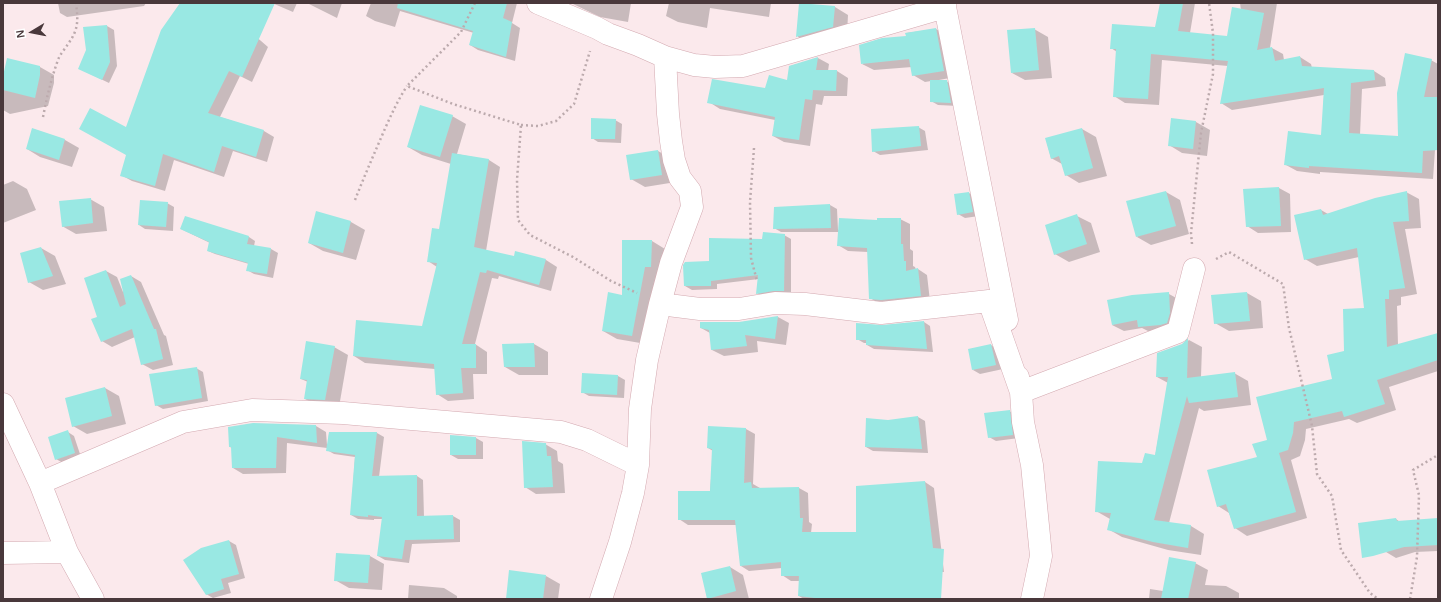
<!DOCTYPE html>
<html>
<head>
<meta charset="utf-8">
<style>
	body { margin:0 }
	#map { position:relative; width:1441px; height:602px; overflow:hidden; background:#fbe9ec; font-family:Arial,sans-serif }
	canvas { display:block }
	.frame { position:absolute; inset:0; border:4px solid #49383b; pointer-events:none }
	.north { position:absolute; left:12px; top:12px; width:40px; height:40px; -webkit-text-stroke:3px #fff; paint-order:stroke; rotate:260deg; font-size:11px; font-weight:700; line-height:16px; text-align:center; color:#49383b }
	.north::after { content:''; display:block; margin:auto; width:14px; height:18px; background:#49383b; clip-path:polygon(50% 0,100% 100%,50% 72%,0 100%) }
</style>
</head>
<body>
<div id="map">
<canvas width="1441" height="602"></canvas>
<div class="frame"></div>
<div class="north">N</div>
</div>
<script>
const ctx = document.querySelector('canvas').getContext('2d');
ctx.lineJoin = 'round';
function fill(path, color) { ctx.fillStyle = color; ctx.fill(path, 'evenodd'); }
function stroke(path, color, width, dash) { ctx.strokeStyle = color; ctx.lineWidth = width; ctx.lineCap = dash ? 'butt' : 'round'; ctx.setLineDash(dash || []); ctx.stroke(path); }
fill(new Path2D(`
	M58,3H146L144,6L67,17L60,13Z
	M181,3H217L268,47L252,82L240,76L220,117L264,131L274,137L267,162L233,151L224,177L174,160L165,191L132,181L121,175L127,155V128Z
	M272,3H297L293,12Z
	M307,3H342L337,18Z
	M371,3H517L512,23L520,28L515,61L478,50L470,45L474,33L400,11L395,27L375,21L366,16Z
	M571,3H631L628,22L600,17Z
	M669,3H771L769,17L710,8L707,28L678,22L666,16Z
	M1161,3H1195L1190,33L1228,37L1241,10L1240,3H1277L1270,48H1272L1283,54L1284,60L1300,57L1311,64L1312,68L1374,71L1385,78L1386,86L1362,89L1360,135L1399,137L1429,59L1438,64V106L1433,179L1320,172V174L1297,171L1286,165L1322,136L1324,95L1232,110L1221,103L1228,66L1162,60L1159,105L1125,103L1114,96L1117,52L1111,48L1156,28Z
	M800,4L835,7L848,15L847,34L811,45L798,37Z
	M107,26L114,30L117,66L109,83L86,72Z
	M936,29L948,36L955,77L939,80V81H946L953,85L958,106L938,105L931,101V81L925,82L913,75L912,67L874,70L862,64L907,37L906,33Z
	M1034,29L1048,37L1052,78L1025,80L1012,73Z
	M818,58L829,64L828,71H837L848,78L847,96H824L822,105L816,104L810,146L784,142L773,136L775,120L720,109L709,102L766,90L788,82L790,66Z
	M16,61L40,67L54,75V83L48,106L10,114L3,110V80Z
	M452,116L466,124L457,154L489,160L500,167L486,251L515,257L516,252L546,260L557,267L551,291L499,276L498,279L492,278L475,344L487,352V374H473L474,399L448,401L437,394L435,369L365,363L354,356L423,327L437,267L428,261L440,230L451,164L422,155L408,147Z
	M615,120L622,124L621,143L598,142L592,138Z
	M1172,120L1196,122L1210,130L1207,156L1182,153L1169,145Z
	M918,127L925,131L928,150L880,155L873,151Z
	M33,129L65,140L79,148L72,167L40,157L27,149Z
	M1082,129L1096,137L1107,176L1079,183L1066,175L1062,164L1051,158L1046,139Z
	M658,151L672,159L676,182L645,187L631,179Z
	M13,181L27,189L36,210L3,223V185Z
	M1279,188L1290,194L1291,232L1258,233L1247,226Z
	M1166,192L1180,200L1189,234L1151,245L1137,237Z
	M1406,192L1419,199L1421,228L1405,229L1417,294L1401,297V305L1397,306L1398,345L1438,334V371L1389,387L1396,410L1357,423L1349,419L1306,429L1305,440L1300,456L1291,460L1307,518L1247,536L1235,528L1229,513L1218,506L1258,457L1268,441L1333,380L1366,309L1359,257L1317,266L1305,259L1321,210L1328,214Z
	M969,193L975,197L979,216L965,218L958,214Z
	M90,199L104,207L107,231L76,234L62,226Z
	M167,203L174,207L173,231L145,229L139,225Z
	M830,205L837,209L838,230L878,221L900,219L910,224V249L913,251V266L915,267L916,270L918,269L927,275L930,301L880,304L870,298L868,252L848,251L838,245L839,232H781L774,228L775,208Z
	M317,212L351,222L365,230L356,260L323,251L309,243Z
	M1077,216L1091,223L1100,252L1069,262L1055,254Z
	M181,229L249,237L255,241L254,246L271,249L278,253L273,278L254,274L247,270L249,264L215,254L208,251L210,243Z
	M784,235L791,239V294L763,297L757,293L759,279L717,284V289L692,290L685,286L763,240Z
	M652,241L665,249L646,344L617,339L603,331Z
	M41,248L55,256L66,284L43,290L29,282Z
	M106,271L117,277L123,292L131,276L141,282L164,335L166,336L173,365L153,370L142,364L135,337L112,347L102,341L99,317Z
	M1247,293L1261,301L1263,328L1229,331L1215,323Z
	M1169,294L1180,300L1172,331L1150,332L1142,328L1124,331L1112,325Z
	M778,317L789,323L786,345L757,341L758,352L724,356L712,350L710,333L701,328Z
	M924,322L930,326L933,352L874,349L867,345V343H864L857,339L882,326Z
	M1189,340L1202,347L1201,377L1234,373L1248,381L1251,405L1204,411L1199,408L1169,523L1191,526L1204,534L1201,555L1168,550L1122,537L1108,529L1110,519L1096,511L1143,464L1155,457L1168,383L1157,377L1183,345Z
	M534,344L548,352V375H519L505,367Z
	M991,345L997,349L1003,369L980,374L973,370Z
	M334,347L348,355L339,407H319L305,399L308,382L301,379Z
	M196,368L203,372L208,401L163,409L156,405Z
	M618,376L625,380L624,398L589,396L582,392Z
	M105,388L119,396L126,424L87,434L73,426Z
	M1009,411L1016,415L1019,438L996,441L989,437Z
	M918,417L925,421L928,453L873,451L866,447L888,421Z
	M316,426L326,432L327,445H328L329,433H377L384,437L379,477L417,476L423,480L424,517L453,516L460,520V542L412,544L409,563L385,560L378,556L383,519H374V520L358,519L351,515L355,457L334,454L327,450V448L287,443L286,473L243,474L233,468L232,448L230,447Z
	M709,427L746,429L755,434L753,484L760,488H799L808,493L809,522L812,524L811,533H857L925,482L934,488L944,572L929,571L926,599H804L799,596L800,581H791L782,575V568L749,571L741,566L736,525H688L679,519L710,492L713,451L708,448Z
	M68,432L74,436L81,457L63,463L56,459Z
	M476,438L483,442V459H458L451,455Z
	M545,444L557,451L558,461L563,464L565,493L536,494L525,487Z
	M1396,519L1400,522L1438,519V551L1415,552L1396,558L1386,552Z
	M229,541L236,545L245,578L228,583L231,593L213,598L206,594Z
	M337,554L370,556L384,564L382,590L349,588L335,580Z
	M1195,563L1208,570L1205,585L1226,586L1239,593V599H1149L1150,589L1163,591Z
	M730,567L743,575L749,599L708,598Z
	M546,576L560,584L558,599H507Z
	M409,585L444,588L457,596V599H408Z`), '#0003');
fill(new Path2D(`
	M180,3H275L242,77L229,71L208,113L264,130L256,157L222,146L214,172L163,154L155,186L120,176L126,155L79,129L90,108L126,127L161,30Z
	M398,3H507L503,18L512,22L506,57L469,45L473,31L397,8Z
	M799,3L835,6L833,27L796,37Z
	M1160,3H1183L1178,31L1227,36L1232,7L1264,13L1257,50L1272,47L1275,61L1300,56L1302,66L1374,70L1375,80L1351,83L1349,133L1398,136L1397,93L1405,53L1432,59L1424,97H1438V150L1423,151L1422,173L1309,166V168L1284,165L1288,131L1321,135L1324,88L1220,104L1228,61L1151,54L1148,99L1113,97L1116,49H1110L1112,24L1155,27Z
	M107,25L110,62L102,80L78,69L86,50L83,27Z
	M936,28L944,71L912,76L909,59L861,64L859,45L882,38L906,36L905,33Z
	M1035,28L1039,70L1011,73L1007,30Z
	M818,57L816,70H837L836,91L813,90L812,100L805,99L799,140L772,136L775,117L707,103L712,79L765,88L769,75L787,80L789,66Z
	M7,58L40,66V75L35,98L3,90V76Z
	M930,80H947L951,103L930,102Z
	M420,105L453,115L440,157L407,147Z
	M591,118L616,119L615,139H591Z
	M1171,118L1196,121L1193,149L1168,146Z
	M919,126L921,146L872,152L871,129Z
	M32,128L65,139L59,160L26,149Z
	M1082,128L1093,168L1065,176L1059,156L1051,159L1045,138Z
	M658,150L662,175L630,180L626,155Z
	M452,153L489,159L474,247L514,256L515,251L546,259L539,285L487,270L486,273L480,272L462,344H476V368H461L463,393L436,395L434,364L353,356L356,320L422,326L437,263L427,262L432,228L439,229Z
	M1279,187L1281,226L1246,227L1243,189Z
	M1166,191L1176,226L1136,237L1126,201Z
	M1407,191L1409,221L1393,222L1405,288L1389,290V299H1385L1387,347L1438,333V360L1377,380L1385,404L1344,417L1342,411L1294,422L1293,433L1288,450L1279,453L1296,512L1234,529L1226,504L1217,507L1207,470L1257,457L1252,444L1267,440L1256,397L1332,379L1327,355L1344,351L1343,309L1364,308L1357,248L1304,260L1294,215L1321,209L1323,215L1375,198Z
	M969,192L973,212L957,215L954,194Z
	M91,198L93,223L62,227L59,201Z
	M140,200L168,202L166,227L138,225Z
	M830,204L831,228L773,229L774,207Z
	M316,211L351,221L343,253L308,243Z
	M1077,214L1087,244L1054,255L1045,225Z
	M185,216L249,236L247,244L271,248L267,274L246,271L248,263L207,251L209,242L180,229Z
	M839,218L877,220V218H901V244H903L904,261H906V271L918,268L921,296L881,300L869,299L867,248L837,246Z
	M763,232L785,234L784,291H773L756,294L758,275L711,281V286H684L683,265L685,262L709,261V238L762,239Z
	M622,240H652L651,267H645L632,336L602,331L608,292L622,295Z
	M41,247L53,276L28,283L20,253Z
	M106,270L120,307L126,304L120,279L131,275L154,329H156L163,359L141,365L132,329L101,342L91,319L97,317L84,278Z
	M1169,292L1170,313L1167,323L1160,325L1138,327L1137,320L1112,325L1107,300L1132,295Z
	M1247,292L1250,321L1214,324L1211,295Z
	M778,316L775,339L745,335L747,346L711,350L709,330L700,328V322H739Z
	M924,321L927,349L866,345V340H856V323L882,325Z
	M1188,338L1187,378L1235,372L1238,397L1189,403L1187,396L1154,520L1191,525L1188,548L1153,542L1107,530L1111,513L1095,512L1098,461L1142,463L1145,453L1155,455L1168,377H1156L1157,353L1182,344Z
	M306,341L335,346L325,400L304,399L307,380L300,379Z
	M534,343L535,367H504L502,344Z
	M991,344L996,365L972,370L968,349Z
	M197,367L202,398L155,406L149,374Z
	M582,373L618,375L617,395L581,393Z
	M105,387L112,416L72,427L65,398Z
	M1010,410L1013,435L988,438L984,413Z
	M918,416L922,449L865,447L866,418L888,420Z
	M253,423L316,425L317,443L277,437L276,468H232L231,447H229L228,427Z
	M708,426L746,428L744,483L751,482L752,488L799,487L800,518H803L802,532H856V486L925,481L933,548L944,549L941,599H815V598L798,596L799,576H781V562L740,566L735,520H678V491H710L712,449L707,448Z
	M68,430L75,453L55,460L48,437Z
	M329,432H377L372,476L417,475V516L453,515L454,539L405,540L402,559L377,556L382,517L368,515V517L350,515L355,455L326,451Z
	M450,435L476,437V455H450Z
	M522,441L546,443L547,456H551L553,487L524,488Z
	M1396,518L1397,521L1438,518V545L1404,547L1373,556L1362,558L1358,523Z
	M229,540L239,574L221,579L224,589L206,595L183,560L201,548Z
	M336,553L370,555L368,583L334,581Z
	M1169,557L1196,562L1188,599H1161Z
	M730,566L736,591L707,599L701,573Z
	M509,570L546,575L543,599H506Z`), '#99e8e3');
const minor = new Path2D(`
	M538,3L597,28L608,34L638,45L665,57L694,65L715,67L743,66L945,7V3
	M945,7L1007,320
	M660,304L700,309H739L775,303L805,304L881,313L989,301L1021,392L1178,332L1194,269
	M1018,377L1021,392L1023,422L1032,465L1041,556L1032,599
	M3,404L40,483L67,552L93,599
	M40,483L183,422L252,410L343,413L561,432L587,440L638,465
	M3,553L67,552
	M601,599L620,542L633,493L638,465L640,409L647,360L660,304L671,263L692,207L690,191L680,178L674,160L671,141L668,114L665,57`);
stroke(minor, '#d3a9b0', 23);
stroke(new Path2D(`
	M475,3L461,32L407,86L453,104L521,125L517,180L518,220L530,235L573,257L611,281L637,293
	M43,117C47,97 51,79 58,60C60,54 65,49 68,44C79,29 78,20 76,3
	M521,125L538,126L556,121L574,104L590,51
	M754,148L750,202L751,258L757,281
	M355,200C364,177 374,154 384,131C391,115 398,100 407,86
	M1192,244L1191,233L1201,133L1213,74V33L1209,3
	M1216,259L1229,252L1283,284L1289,328L1312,426L1317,474L1332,496L1341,550L1370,593L1378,599
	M1410,599L1417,557L1419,495L1413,470L1438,455`), '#bcaaad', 2.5, [2, 3]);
stroke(minor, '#fff', 22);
</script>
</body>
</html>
